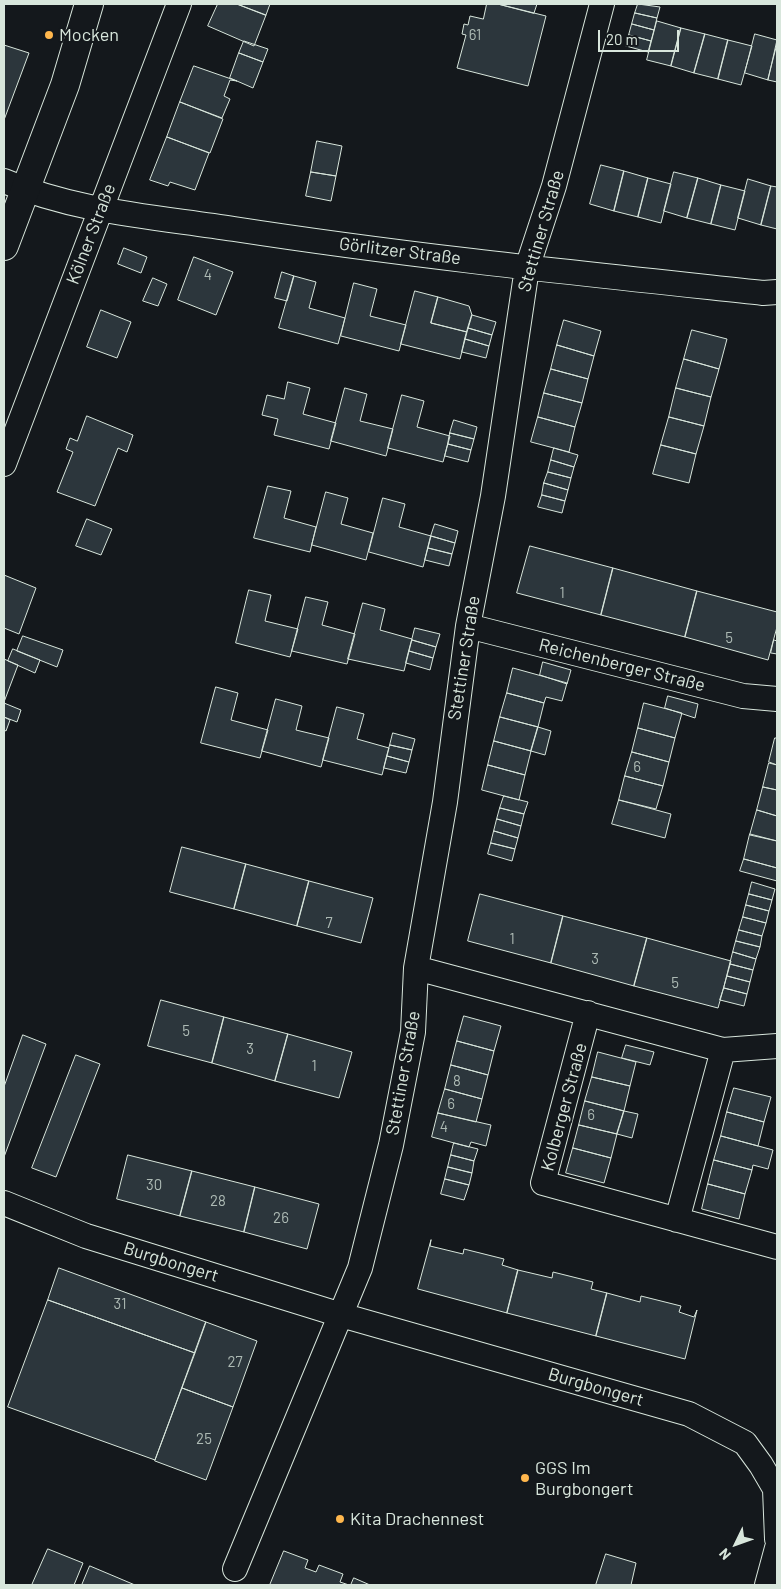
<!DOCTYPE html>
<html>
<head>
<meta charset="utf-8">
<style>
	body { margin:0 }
	#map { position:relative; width:781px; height:1589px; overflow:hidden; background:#14181c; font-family:Barlow,sans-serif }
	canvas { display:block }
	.frame { position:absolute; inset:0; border:5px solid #d8e6dc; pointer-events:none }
	.north { position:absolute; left:711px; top:1519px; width:50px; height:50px; -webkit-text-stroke:4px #14181c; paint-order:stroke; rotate:228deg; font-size:14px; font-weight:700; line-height:20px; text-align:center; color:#d8e6dc }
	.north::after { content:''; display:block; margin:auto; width:18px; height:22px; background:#d8e6dc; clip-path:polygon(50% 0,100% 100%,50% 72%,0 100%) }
	.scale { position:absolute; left:598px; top:30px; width:81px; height:22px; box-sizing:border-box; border:2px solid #d8e6dc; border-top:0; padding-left:6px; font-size:15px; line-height:18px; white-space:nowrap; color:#d8e6dc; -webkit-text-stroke:4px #14181c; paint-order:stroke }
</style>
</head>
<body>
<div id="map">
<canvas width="781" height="1589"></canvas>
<div class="frame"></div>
<div class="north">N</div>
<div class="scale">20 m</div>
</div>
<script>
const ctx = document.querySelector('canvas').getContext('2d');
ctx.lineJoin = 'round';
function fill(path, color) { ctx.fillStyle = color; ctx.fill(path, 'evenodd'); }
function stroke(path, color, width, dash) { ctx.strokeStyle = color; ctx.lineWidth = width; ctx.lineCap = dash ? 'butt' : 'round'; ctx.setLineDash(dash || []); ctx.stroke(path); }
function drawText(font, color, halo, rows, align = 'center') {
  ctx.font = font + ' Barlow,sans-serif'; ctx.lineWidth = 4; ctx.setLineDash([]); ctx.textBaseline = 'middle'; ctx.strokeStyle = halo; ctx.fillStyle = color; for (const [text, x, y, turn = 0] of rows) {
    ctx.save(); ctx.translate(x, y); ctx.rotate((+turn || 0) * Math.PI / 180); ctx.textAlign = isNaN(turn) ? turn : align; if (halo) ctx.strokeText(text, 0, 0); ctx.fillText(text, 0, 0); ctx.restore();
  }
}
const building = new Path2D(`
	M218,4H237L266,15L254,46L208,26Z
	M237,4H270L266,15Z
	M487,4H498L546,16L528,86L457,68L466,35L462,34L464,24L468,25L470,16L483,19Z
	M498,4H537L534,13Z
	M638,4L660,7L657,18L635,13Z
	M635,13L657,18L654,30L632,24Z
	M657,21L681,28L671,66L647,60Z
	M632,24L654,30L651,41L629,35Z
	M681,28L705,34L694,73L671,66Z
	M705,34L728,40L718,79L694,73Z
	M755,34L777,40L768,80L745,73Z
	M629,35L651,41L648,52L626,46Z
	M728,40L752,46L741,85L718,79Z
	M244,41L268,49L263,62L239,53Z
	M777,44V82L768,80Z
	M4,45L29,53L4,120Z
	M239,53L263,62L253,88L230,78Z
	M194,66L237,81L230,80L224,96L230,99L222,118L180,102Z
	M180,102L223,119L210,153L167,137Z
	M167,137L209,153L195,190L170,182L168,186L150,180Z
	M317,141L342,146L336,176L311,172Z
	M601,165L624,171L614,211L590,204Z
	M624,171L648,178L638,217L614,211Z
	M311,172L336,176L331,201L306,196Z
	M674,172L698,178L687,218L664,211Z
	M648,178L671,184L661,223L638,217Z
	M698,178L721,185L711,224L687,218Z
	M748,179L771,186L761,225L738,218Z
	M721,185L745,191L735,230L711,224Z
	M771,186L777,187V229L761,225Z
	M124,248L147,257L141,273L118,264Z
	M194,257L233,272L216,315L178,300Z
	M282,272L294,276L287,301L275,298Z
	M294,276L316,282L309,308L345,318L338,344L279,328Z
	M153,278L167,284L158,306L143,301Z
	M354,283L377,289L370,316L406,325L399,351L341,336Z
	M415,291L438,297L431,323L467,332L460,359L401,344Z
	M438,297L469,306L472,315L467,332L431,323Z
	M101,310L131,322L117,358L87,347Z
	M472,315L496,322L492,335L468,328Z
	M564,320L601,331L594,356L557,345Z
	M468,328L492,335L489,346L465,339Z
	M692,330L727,339L719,369L684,359Z
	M465,339L489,346L486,358L462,352Z
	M557,345L594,356L588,379L551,369Z
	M684,359L719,369L711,397L676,388Z
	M551,369L588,379L582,403L544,393Z
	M288,382L310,388L303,414L336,423L329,449L274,435L278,419L262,415L267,395L284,399Z
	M345,388L367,394L360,421L393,429L386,456L331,441Z
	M676,388L711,397L704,426L669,417Z
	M544,393L582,403L575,427L538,417Z
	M402,395L424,401L417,427L450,436L443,462L388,448Z
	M87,416L133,435L127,452L118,448L95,506L57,492L73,452L66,449L70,438L77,441Z
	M538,417L575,427L569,452L531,442Z
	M669,417L704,426L696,454L661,445Z
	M454,420L477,427L474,439L450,433Z
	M450,433L474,439L471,450L448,444Z
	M448,444L471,450L468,462L445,456Z
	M661,445L696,454L689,483L653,474Z
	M554,448L578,455L574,467L551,460Z
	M551,460L574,467L571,478L548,472Z
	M548,472L571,478L568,490L544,483Z
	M544,483L568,490L565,501L542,495Z
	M268,486L291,491L284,518L316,527L310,552L254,538Z
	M326,492L348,498L341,524L373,533L366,560L312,545Z
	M542,495L565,501L562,513L538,507Z
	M383,498L405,504L399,527L431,536L423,567L369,552Z
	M87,519L112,529L101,555L76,546Z
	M435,524L458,531L455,543L431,536Z
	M431,536L455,543L452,554L428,548Z
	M530,546L613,568L601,615L517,593Z
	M428,548L452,554L449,566L425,560Z
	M613,568L697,591L685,637L601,615Z
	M4,575L36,588L19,634L4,628Z
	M249,590L271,595L265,621L298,629L290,657L236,643Z
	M697,591L777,612V627L768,660L685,637Z
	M306,597L328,602L322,625L355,634L347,664L292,651Z
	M363,603L385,609L380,630L412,639L404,671L348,659Z
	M415,628L440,634L436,647L412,640Z
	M23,636L63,650L57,667L17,651Z
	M412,640L436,647L433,658L409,651Z
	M774,640L777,641V654L771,653Z
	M13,649L40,660L35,673L8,661Z
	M409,651L433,658L430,670L406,663Z
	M4,659L18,665L4,702Z
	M543,662L571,670L567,684L540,675Z
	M513,668L567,683L562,701L546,697L544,703L507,693Z
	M216,687L238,693L231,720L268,730L260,758L201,743Z
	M507,693L544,703L538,727L500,717Z
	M668,696L698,704L695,718L665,708Z
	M276,699L302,706L296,730L329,738L321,767L262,751Z
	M4,703L21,710L17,722L4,717Z
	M644,703L682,713L675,738L638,728Z
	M337,707L364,714L357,739L389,748L382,775L323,760Z
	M4,717L10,720L6,731L4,730Z
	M500,717L538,727L531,751L494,741Z
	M538,727L551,731L545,755L531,751Z
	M638,728L675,738L669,762L632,752Z
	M393,733L415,739L412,750L390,745Z
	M775,738H777V765L769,762Z
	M494,741L531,751L525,775L488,765Z
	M390,745L412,750L409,762L387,756Z
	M632,752L669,762L663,786L625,776Z
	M387,756L409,762L406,773L384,768Z
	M769,763L777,765V790L763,787Z
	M488,765L525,775L519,800L482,790Z
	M625,776L663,786L656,809L619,800Z
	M763,787L777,790V816L757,810Z
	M504,796L528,802L524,814L500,808Z
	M619,800L671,814L665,838L612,824Z
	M500,808L524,814L521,826L497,819Z
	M757,810L777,816V841L750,835Z
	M497,819L521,826L518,838L494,831Z
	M494,831L518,838L515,849L491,843Z
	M750,834L777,841V868L744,859Z
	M491,843L515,849L512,861L488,854Z
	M182,847L246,864L234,909L170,892Z
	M744,859L777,868V881L740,871Z
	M246,864L309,881L297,926L234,909Z
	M309,881L373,898L361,943L297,926Z
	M752,882L775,889L772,900L749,894Z
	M480,894L563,916L551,963L468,941Z
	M749,894L772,900L769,911L746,905Z
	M746,905L769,911L766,923L743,917Z
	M563,916L647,938L634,986L551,963Z
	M743,917L766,923L762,936L739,930Z
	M739,930L762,936L760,947L736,941Z
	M647,938L731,961L718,1008L634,986Z
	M736,941L760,947L756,959L733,952Z
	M733,952L756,959L753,970L730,964Z
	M730,964L753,970L750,982L727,976Z
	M727,976L750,982L747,994L724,988Z
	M724,988L747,994L744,1006L720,1000Z
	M161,1000L224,1017L212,1063L148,1046Z
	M464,1016L501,1026L494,1051L457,1041Z
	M224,1017L288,1034L275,1081L212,1063Z
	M288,1034L352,1052L339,1098L275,1081Z
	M23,1035L46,1044L4,1157V1087Z
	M457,1041L494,1051L488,1075L451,1065Z
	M626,1045L654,1052L650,1065L622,1058Z
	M598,1052L636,1062L630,1086L592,1077Z
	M76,1055L100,1064L56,1177L32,1168Z
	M451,1065L488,1075L482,1099L445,1089Z
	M592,1077L630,1086L624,1111L585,1101Z
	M734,1088L771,1097L764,1122L727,1112Z
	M445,1089L482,1099L476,1122L438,1113Z
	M585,1101L624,1111L617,1134L579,1125Z
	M624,1111L638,1114L632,1138L617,1134Z
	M727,1112L764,1122L758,1146L721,1136Z
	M438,1113L491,1125L486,1146L471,1142L469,1147L432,1137Z
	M579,1125L617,1134L611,1158L573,1148Z
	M721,1136L773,1150L768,1169L753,1165L752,1170L714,1160Z
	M454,1143L478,1149L474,1161L451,1155Z
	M573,1148L611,1158L604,1183L566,1173Z
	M128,1155L192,1171L180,1216L117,1199Z
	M451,1155L474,1161L472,1173L448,1167Z
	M714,1160L752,1170L745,1194L708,1184Z
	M448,1167L472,1173L469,1185L445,1179Z
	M192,1171L255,1187L244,1232L180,1216Z
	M445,1179L469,1185L464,1200L441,1194Z
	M708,1184L745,1194L739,1219L702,1209Z
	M255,1187L319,1204L307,1249L244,1232Z
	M431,1240L430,1246L463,1254L464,1249L504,1259L502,1265L518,1270L507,1313L418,1289Z
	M59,1268L206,1322L195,1353L48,1300Z
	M518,1270L552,1278L553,1272L593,1282L591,1289L607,1293L596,1336L507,1313Z
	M607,1293L640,1302L641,1296L681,1306L679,1312L694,1317L697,1310L685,1359L596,1336Z
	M48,1300L195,1353L155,1460L8,1407Z
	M206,1322L257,1341L233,1407L182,1388Z
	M182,1388L233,1407L206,1480L155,1461Z
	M48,1549L83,1563L74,1585H32Z
	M284,1551L308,1560L305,1568L316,1572L319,1565L343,1574L340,1582L349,1585H270Z
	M606,1554L636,1563L631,1585H596Z
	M90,1566L135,1585H82Z
	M354,1578L370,1585H351Z`);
fill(building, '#2c363c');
stroke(building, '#d8e6dc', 1);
const street = new Path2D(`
	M4,181C76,212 157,217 234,229C409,256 586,274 763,293L777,292
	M4,464L179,4
	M468,626L743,696L777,699
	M416,968L723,1050L777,1046
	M588,1013L543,1183L777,1247
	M4,1203L86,1236L341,1315L689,1414L745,1443L761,1465L775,1489L777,1539
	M677,1220L723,1050
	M235,1569L360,1268L391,1145L413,1032L416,968L445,802L468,626L493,496L527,268L554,186L602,4
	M767,1585L777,1548`);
const primary = new Path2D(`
	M4,246L65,85L89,4`);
stroke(street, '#d8e6dc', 26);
stroke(primary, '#d8e6dc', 30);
stroke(street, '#14181c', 24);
stroke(primary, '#14181c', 28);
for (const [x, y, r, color] of [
	[49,35,5,"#ffb74d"],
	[525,1478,5,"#ffb74d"],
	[340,1519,5,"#ffb74d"]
]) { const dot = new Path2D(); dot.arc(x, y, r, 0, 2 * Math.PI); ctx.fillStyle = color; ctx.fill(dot); stroke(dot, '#14181c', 2); }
drawText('15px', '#adbab4', null, [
	["61",475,35],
	["4",208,275],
	["1",562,593],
	["5",729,638],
	["6",637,767],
	["7",329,923],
	["1",512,939],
	["3",595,959],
	["5",675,983],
	["5",186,1031],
	["3",250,1049],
	["1",314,1066],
	["8",457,1081],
	["6",451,1104],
	["6",591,1115],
	["4",444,1127],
	["30",154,1185],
	["28",218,1201],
	["26",281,1218],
	["31",120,1304],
	["27",235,1362],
	["25",204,1439]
]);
drawText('18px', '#d8e6dc', '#14181c', [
	["Mocken",59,35],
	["GGS Im",535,1468],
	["Burgbongert",535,1489],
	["Kita Drachennest",350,1519]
], 'left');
drawText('18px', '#d8e6dc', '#14181c', [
	["Stettiner Straße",541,231,-74],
	["Kölner Straße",91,234,-69],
	["Görlitzer Straße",400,251,7],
	["Stettiner Straße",464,658,-81],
	["Reichenberger Straße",622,665,14],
	["Stettiner Straße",403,1073,-80],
	["Kolberger Straße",564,1107,-75],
	["Burgbongert",171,1262,17],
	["Burgbongert",596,1387,16]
]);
</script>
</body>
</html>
